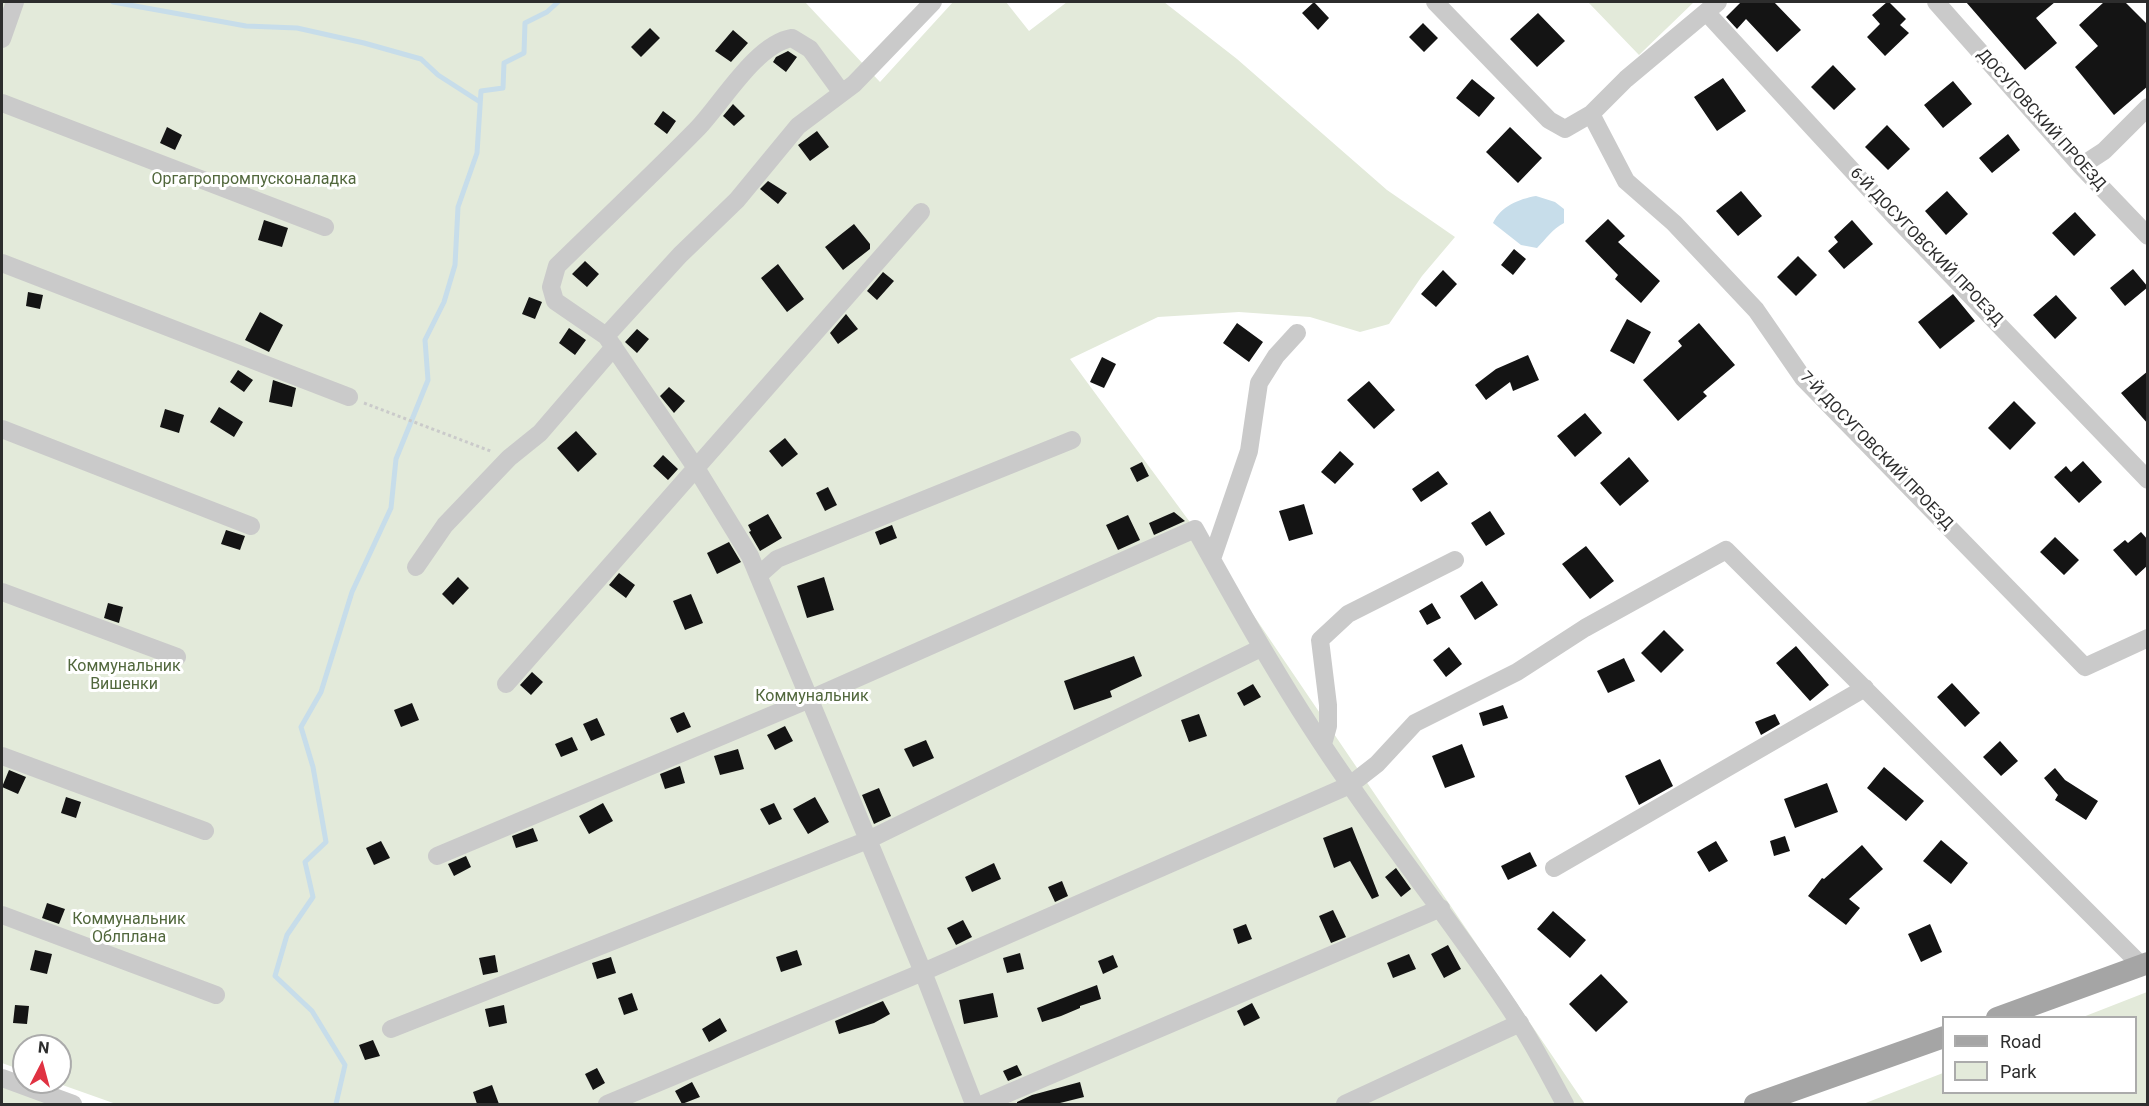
<!DOCTYPE html>
<html>
<head>
<meta charset="utf-8">
<style>
	body { margin:0 }
	#map { position:relative; width:2149px; height:1106px; overflow:hidden; background:#fff; font-family:Roboto,sans-serif }
	canvas { display:block }
	.frame { position:absolute; inset:0; border:3px solid #2d2d2d; pointer-events:none }
	.legend { position:absolute; left:1942px; top:1016px; width:195px; height:78px; box-sizing:border-box; background:#fff; border:2px solid #ababab; margin:0; padding:8px 10px; list-style:none; font-size:18px; color:#2d2d2d }
	.legend li { display:flex; align-items:center; gap:12px; height:30px }
	.legend b { width:30px; border:2px solid #ababab }
	.north { position:absolute; left:12px; top:1034px; width:60px; height:60px; box-sizing:border-box; background:#fff; border:2px solid #ababab; border-radius:50%; rotate:6deg; font-size:16px; font-weight:700; line-height:24px; text-align:center; color:#2d2d2d }
	.north::after { content:''; display:block; margin:auto; width:21px; height:27px; background:#e03242; clip-path:polygon(50% 0,100% 100%,50% 72%,0 100%) }
</style>
</head>
<body>
<div id="map">
<canvas width="2149" height="1106"></canvas>
<div class="frame"></div>
<ul class="legend">
<li><b style="height:8px;background:#a5a5a5"></b>Road</li>
<li><b style="height:16px;background:#e3eada"></b>Park</li>
</ul>
<div class="north">N</div>
</div>
<script>
const ctx = document.querySelector('canvas').getContext('2d');
ctx.lineJoin = 'round';
function fill(path, color) { ctx.fillStyle = color; ctx.fill(path, 'evenodd'); }
function stroke(path, color, width, dash) { ctx.strokeStyle = color; ctx.lineWidth = width; ctx.lineCap = dash ? 'butt' : 'round'; ctx.setLineDash(dash || []); ctx.stroke(path); }
function drawText(font, color, halo, rows, align = 'center') {
  ctx.font = font + ' Roboto,sans-serif'; ctx.lineWidth = 6; ctx.setLineDash([]); ctx.textBaseline = 'middle'; ctx.strokeStyle = halo; ctx.fillStyle = color; for (const [text, x, y, turn = 0] of rows) {
    ctx.save(); ctx.translate(x, y); ctx.rotate((+turn || 0) * Math.PI / 180); ctx.textAlign = isNaN(turn) ? turn : align; if (halo) ctx.strokeText(text, 0, 0); ctx.fillText(text, 0, 0); ctx.restore();
  }
}
fill(new Path2D(`
	M2,2H805L880,82L953,2H1006L1029,31L1067,2H1164L1237,59L1387,190L1455,237L1422,276L1389,324L1360,332L1310,317L1239,312L1158,317L1070,359L1195,529L1585,1104H116L54,1082H60V1046H24V1071L2,1063Z
	M1588,2H1694L1639,55Z
	M2147,992V1104H1863L1943,1073L1944,1092H2136V1018L2083,1017Z
	M2,1084L59,1104H2Z`), '#e3eada');
fill(new Path2D(`
	M1536,196L1555,202L1564,209V223C1552,229 1546,239 1537,248L1521,245L1493,223C1501,206 1519,199 1536,196Z`), '#c7ddea');
stroke(new Path2D(`
	M113,2L246,26L297,28L364,43L421,59L438,75L480,102
	M336,1104L345,1065L312,1011L275,976L287,935L313,897L305,862L326,842L313,767L301,727L321,692L352,592L391,508L396,459L428,380L425,340L444,302L455,265L458,207L477,153L481,91L503,88L504,63L524,53L525,23L547,12L558,2`), '#c7ddea', 5);
fill(new Path2D(`
	M1314,2L1329,18L1318,30L1302,13Z
	M1741,2H1774L1801,30L1777,52L1746,19L1737,29L1726,17Z
	M1887,2H1889L1906,19L1900,25L1909,33L1885,56L1867,37L1880,24L1872,15Z
	M1966,2H2055L2036,18L2057,43L2025,70Z
	M2104,2H2125L2148,25V86L2114,115L2075,67L2098,46L2079,25Z
	M1538,13L1565,41L1537,67L1510,39Z
	M1423,23L1438,38L1424,52L1409,37Z
	M650,28L660,38L641,57L631,47Z
	M733,30L748,43L731,62L715,51Z
	M788,51L797,57L786,72L773,62L776,57Z
	M1833,65L1856,89L1834,110L1811,87Z
	M1723,78L1746,111L1717,131L1694,97Z
	M1472,79L1495,98L1479,117L1456,98Z
	M1953,81L1972,104L1943,128L1924,105Z
	M733,104L745,116L734,126L723,116Z
	M663,111L676,121L667,134L654,124Z
	M1887,125L1910,149L1888,170L1865,147Z
	M167,127L182,135L175,150L160,143Z
	M1510,127L1542,158L1518,183L1486,152Z
	M817,131L829,147L810,161L798,145Z
	M2008,134L2020,150L1992,173L1979,158Z
	M768,181L787,193L778,204L760,189Z
	M1741,191L1762,216L1738,236L1716,211Z
	M1947,191L1968,214L1946,235L1925,211Z
	M2075,212L2096,235L2074,256L2052,233Z
	M1608,219L1625,236L1618,242L1660,281L1641,303L1615,279L1618,275L1585,241Z
	M264,220L288,228L282,247L258,240Z
	M1852,220L1873,244L1844,269L1828,251L1838,242L1834,237Z
	M854,224L870,244V249L843,270L825,247Z
	M1514,249L1526,259L1513,275L1501,265Z
	M1798,256L1817,275L1796,296L1777,277Z
	M585,261L599,274L587,287L572,274Z
	M778,264L804,299L787,312L761,278Z
	M2133,269L2148,287L2125,306L2110,288Z
	M1443,270L1457,284L1436,307L1421,294Z
	M883,272L894,281L877,300L867,291Z
	M28,292L43,295L40,309L26,306Z
	M1953,294L1975,321L1940,349L1918,322Z
	M2056,295L2077,318L2055,339L2033,315Z
	M529,297L542,302L535,319L522,314Z
	M260,312L283,325L269,352L245,340Z
	M846,314L858,329L838,344L830,333Z
	M1627,319L1651,332L1634,364L1610,351Z
	M1237,323L1263,342L1249,362L1223,343Z
	M1699,323L1735,365L1703,392L1707,396L1678,421L1643,380L1682,346L1678,341Z
	M569,328L586,340L575,355L559,343Z
	M637,329L649,339L637,353L625,342Z
	M1528,355L1539,380L1513,391L1510,382L1486,400L1475,385L1496,369Z
	M1102,357L1116,364L1104,388L1090,382Z
	M238,370L253,380L244,392L230,382Z
	M2148,371V424L2121,393Z
	M273,380L296,388L292,407L269,402Z
	M1369,381L1395,410L1374,429L1347,400Z
	M669,387L685,401L674,413L660,396Z
	M2014,401L2036,423L2010,450L1988,428Z
	M219,407L243,422L234,437L210,422Z
	M165,409L184,415L179,433L160,427Z
	M1585,413L1602,433L1575,457L1557,436Z
	M576,431L597,454L578,472L557,448Z
	M785,438L798,454L782,467L769,451Z
	M1340,451L1354,464L1335,484L1321,472Z
	M663,455L678,469L668,480L653,466Z
	M1629,457L1649,481L1620,506L1600,483Z
	M2083,461L2102,482L2079,503L2054,477L2066,466L2071,472Z
	M1142,462L1149,476L1137,482L1130,468Z
	M1438,471L1448,484L1421,502L1412,489Z
	M828,487L837,505L825,511L816,493Z
	M1304,504L1313,534L1289,541L1279,511Z
	M1490,511L1505,534L1486,546L1471,523Z
	M1174,512L1185,521L1154,535L1149,523Z
	M768,514L782,538L760,551L749,532L751,531L748,525Z
	M1128,515L1140,540L1118,550L1106,525Z
	M892,525L897,538L880,545L875,532Z
	M226,530L245,536L240,550L221,544Z
	M2141,532L2148,540V565L2136,576L2113,550L2125,540L2128,543Z
	M2055,537L2079,560L2064,575L2040,552Z
	M729,542L741,562L717,574L707,553Z
	M1586,546L1614,581L1590,599L1562,564Z
	M619,573L635,585L626,598L609,585Z
	M458,577L469,588L453,605L442,594Z
	M824,577L834,610L807,618L797,586Z
	M1482,581L1498,605L1475,620L1460,596Z
	M691,594L703,623L685,630L673,601Z
	M108,603L123,607L119,623L104,618Z
	M1432,603L1441,618L1427,625L1419,611Z
	M1664,630L1684,650L1661,673L1641,653Z
	M1796,646L1829,685L1810,701L1776,663Z
	M1449,647L1462,664L1446,677L1433,660Z
	M1134,656L1142,676L1110,691L1112,697L1074,710L1064,681Z
	M1624,658L1635,681L1608,693L1597,671Z
	M532,672L543,682L531,695L520,685Z
	M1952,683L1980,713L1965,727L1937,697Z
	M1253,684L1261,697L1244,706L1237,693Z
	M412,703L419,720L401,727L394,710Z
	M1503,705L1508,718L1483,726L1479,713Z
	M684,712L691,727L677,733L670,718Z
	M1199,714L1207,736L1189,742L1181,720Z
	M1775,714L1780,724L1761,735L1755,722Z
	M597,718L605,735L591,741L583,724Z
	M785,726L793,741L775,750L767,735Z
	M572,737L578,750L561,757L555,744Z
	M926,740L934,758L913,767L904,749Z
	M2000,741L2018,761L2001,776L1983,757Z
	M1462,744L1475,777L1445,788L1432,756Z
	M738,749L744,769L720,775L714,756Z
	M1660,759L1673,786L1639,805L1625,776Z
	M680,766L685,783L665,789L660,774Z
	M1884,767L1924,801L1906,821L1867,788Z
	M2055,768L2065,780L2098,801L2086,820L2055,800L2058,795L2044,778Z
	M9,770L26,777L18,794L2,787Z
	M1827,783L1838,812L1795,828L1784,799Z
	M879,788L891,816L874,824L862,795Z
	M66,797L81,802L76,818L61,813Z
	M815,797L829,822L808,834L793,809Z
	M603,803L613,821L589,834L579,816Z
	M774,803L782,819L769,825L760,809Z
	M1352,827L1379,896L1372,899L1350,861L1334,868L1323,838Z
	M533,828L538,841L516,848L512,836Z
	M1785,836L1790,851L1774,856L1770,841Z
	M1941,840L1968,863L1951,884L1923,861Z
	M381,841L390,858L374,865L366,848Z
	M1716,841L1728,861L1709,872L1697,852Z
	M1862,845L1883,869L1849,899L1860,908L1846,925L1808,896L1822,878L1824,879Z
	M1530,852L1537,866L1508,880L1501,866Z
	M466,856L471,867L454,876L448,864Z
	M994,863L1001,879L972,892L965,877Z
	M1396,868L1411,889L1401,897L1385,877Z
	M1062,881L1068,896L1055,902L1048,887Z
	M47,903L65,909L59,924L42,918Z
	M1333,910L1346,937L1331,943L1319,916Z
	M1553,911L1586,940L1570,958L1537,929Z
	M963,920L972,937L956,945L947,928Z
	M1246,924L1252,939L1238,944L1233,929Z
	M1930,924L1942,952L1921,962L1908,934Z
	M1448,945L1461,969L1444,978L1431,954Z
	M35,950L52,954L47,974L30,970Z
	M797,950L802,965L781,972L776,957Z
	M1020,953L1024,969L1007,973L1003,958Z
	M1409,954L1416,969L1393,978L1387,963Z
	M495,955L498,972L483,975L479,958Z
	M1113,955L1118,967L1103,974L1098,961Z
	M611,957L616,973L597,979L592,963Z
	M1601,974L1628,1002L1596,1032L1569,1004Z
	M1097,985L1101,999L1080,1006V1008L1061,1016L1042,1022L1037,1008Z
	M632,993L638,1010L624,1015L618,998Z
	M993,993L998,1017L964,1024L959,1000Z
	M883,1001L890,1014L874,1023L839,1034L835,1021Z
	M1252,1003L1260,1018L1244,1026L1237,1011Z
	M15,1005L29,1006L27,1024L13,1023Z
	M504,1005L507,1023L489,1027L485,1009Z
	M720,1018L727,1031L709,1042L702,1029Z
	M373,1040L380,1056L365,1060L359,1045Z
	M1017,1065L1022,1075L1008,1081L1003,1071Z
	M597,1068L605,1083L593,1090L585,1074Z
	M692,1082L700,1097L682,1104L675,1091Z
	M1080,1082L1084,1097L1056,1104H1017V1102L1032,1095Z
	M492,1085L499,1104H477L473,1092Z`), '#141414');
stroke(new Path2D(`
	M364,403L493,452`), '#cacaca', 3, [3, 3]);
stroke(new Path2D(`
	M1435,2L1549,120L1565,129L1591,114L1626,79L1718,2
	M1936,2L2081,166L2148,236
	M1706,12L1895,217L2148,480
	M2,39L15,2
	M842,93L810,49L792,38C756,44 722,103 698,128C652,175 604,220 557,266L551,287L555,301L606,336L696,468L750,556L923,972L974,1104
	M2,103L325,227
	M1591,114L1626,181L1674,223L1756,310L1803,378L2085,667L2148,638
	M2081,166L2104,151L2148,107
	M2,263L349,397
	M606,336L680,255L737,200L798,126L854,84L933,2
	M2,429L251,526
	M1195,529C1243,616 1292,703 1350,785C1405,865 1466,940 1518,1021C1536,1048 1550,1077 1565,1104
	M1207,548L1213,556L1249,451L1259,383L1276,356L1297,333
	M416,567L445,525L509,458L540,433L614,347
	M759,575L777,559L1072,440
	M2,592L177,657
	M506,684L921,212
	M1323,744L1328,726V705L1320,640L1348,614L1455,560
	M2,756L205,831
	M437,856L810,699L1195,529
	M1554,868L1865,688
	M2,915L216,995
	M391,1029L868,840L1261,648
	M2,1078L73,1104
	M607,1104L923,972L1350,785L1377,764L1415,723L1517,672L1585,628L1726,550L2141,965
	M983,1104L1441,908
	M1345,1104L1520,1023`), '#cacaca', 18);
stroke(new Path2D(`
	M1997,1018L2148,963
	M1755,1104L1944,1037`), '#a5a5a5', 22);
drawText('16px', '#2d2d2d', '#fff', [
	["ДОСУГОВСКИЙ ПРОЕЗД",2041,120,48],
	["6-Й ДОСУГОВСКИЙ ПРОЕЗД",1926,247,46],
	["7-Й ДОСУГОВСКИЙ ПРОЕЗД",1876,451,46]
]);
drawText('16px', '#51673c', '#fff', [
	["Оргагропромпусконаладка",254,180],
	["Коммунальник",124,667],
	["Вишенки",124,685],
	["Коммунальник",812,697],
	["Коммунальник",129,920],
	["Облплана",129,938]
]);
</script>
</body>
</html>
